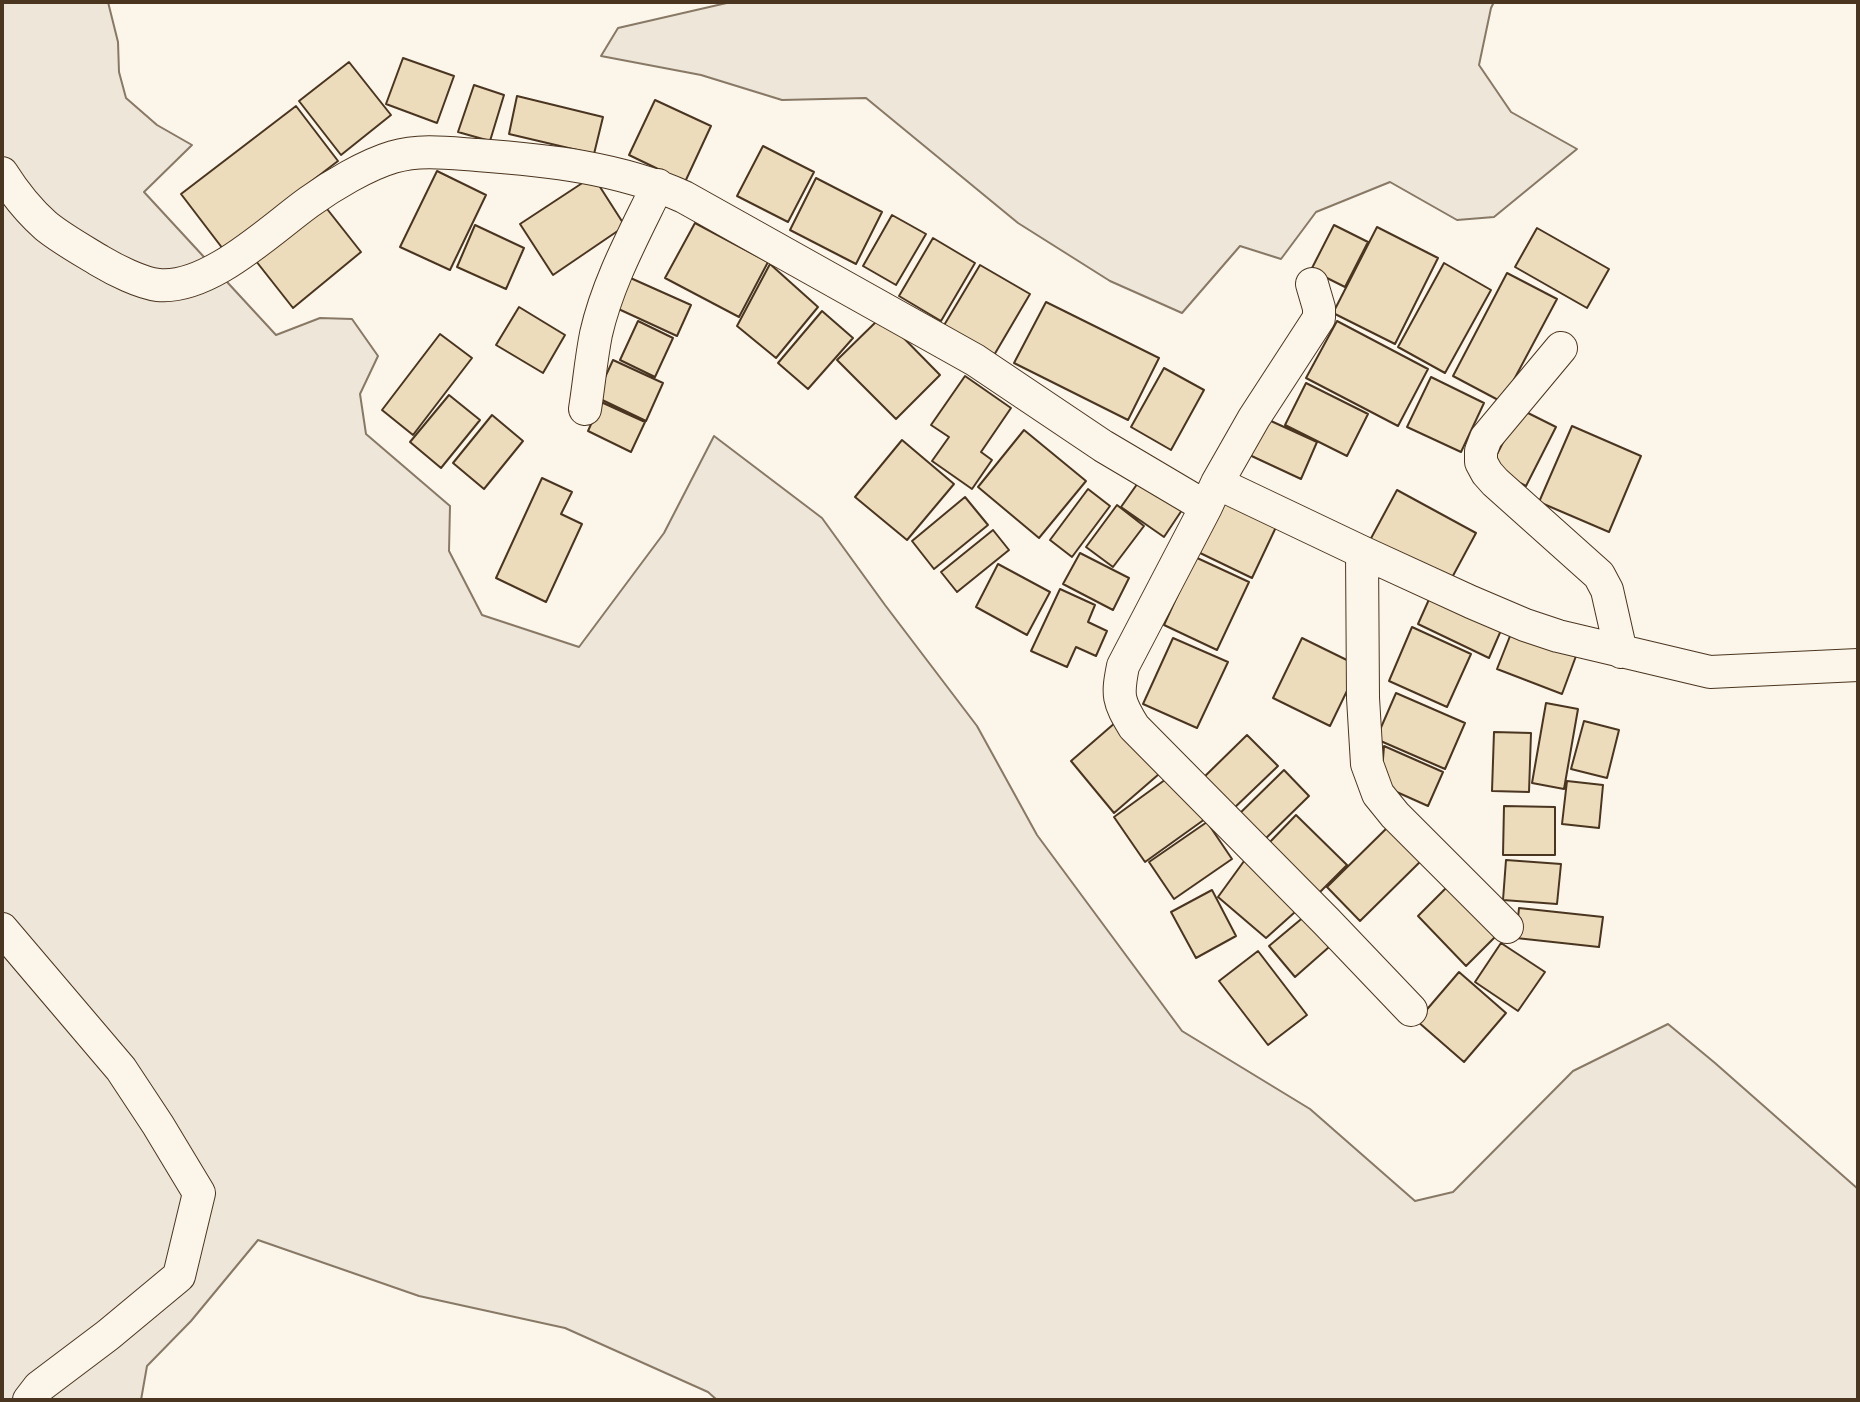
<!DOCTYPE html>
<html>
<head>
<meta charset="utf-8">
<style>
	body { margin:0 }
	#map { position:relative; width:1860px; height:1402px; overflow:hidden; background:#fbf6e9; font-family:"Archivo Narrow",sans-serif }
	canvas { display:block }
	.frame { position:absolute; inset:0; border:4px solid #4a3520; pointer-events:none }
</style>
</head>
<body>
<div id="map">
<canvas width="1860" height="1402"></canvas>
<div class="frame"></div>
</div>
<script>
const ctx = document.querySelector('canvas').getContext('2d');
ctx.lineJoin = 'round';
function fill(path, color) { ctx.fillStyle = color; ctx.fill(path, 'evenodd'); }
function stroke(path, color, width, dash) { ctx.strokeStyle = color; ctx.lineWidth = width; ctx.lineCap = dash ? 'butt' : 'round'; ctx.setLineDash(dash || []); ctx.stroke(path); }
const green = new Path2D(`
	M2,2H108L118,42L119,72L126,98L157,125L192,145L144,192L276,335L320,318L352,319L378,356L360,394L366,434L450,506L449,551L482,615L579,647L664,533L714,436L822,518L885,605L977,726L1037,835L1182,1031L1310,1109L1415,1201L1453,1192L1573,1071L1668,1024L1715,1063L1858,1189V1400H717L708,1392L565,1328L419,1296L258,1240L191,1321L147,1366L141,1400H2Z
	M731,2H1494L1491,8L1479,65L1511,112L1577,149L1494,217L1457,220L1390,182L1316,212L1281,259L1240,246L1182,313L1110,281L1018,223L866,98L782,100L701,75L601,56L618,28Z`);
fill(green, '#ede6d9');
stroke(green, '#887966', 2);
const building = new Path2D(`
	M403,58L454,76L437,123L386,104Z
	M349,62L391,115L341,155L299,101Z
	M474,85L504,95L490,141L458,132Z
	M517,96L603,117L594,154L509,134Z
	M655,100L711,126L685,182L629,155Z
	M296,106L338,161L223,249L181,194Z
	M763,146L814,172L788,222L737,196Z
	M437,171L486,195L450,270L400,247Z
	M593,176L625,226L553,275L520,224Z
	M816,178L882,212L856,264L790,230Z
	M320,200L361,252L293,308L252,256Z
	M892,215L926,234L896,285L863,266Z
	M695,223L768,262L739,317L665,278Z
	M475,225L524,248L506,289L457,267Z
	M1334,225L1368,242L1345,287L1311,270Z
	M1377,227L1438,258L1395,344L1333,313Z
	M1537,228L1609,269L1587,308L1515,267Z
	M933,238L975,263L941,321L899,296Z
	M1444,263L1491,290L1445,373L1398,347Z
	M770,264L818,307L776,358L737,326Z
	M980,265L1030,294L990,362L940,332Z
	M1507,273L1557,299L1502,402L1453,376Z
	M626,276L691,305L677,336L612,306Z
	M1046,302L1159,358L1128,420L1014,363Z
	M519,307L565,335L543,373L496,345Z
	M822,311L853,338L808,389L778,363Z
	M882,316L940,375L896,419L837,360Z
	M638,321L673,338L655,377L620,360Z
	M1337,321L1428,369L1398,426L1306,378Z
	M440,334L472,358L413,435L382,410Z
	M613,360L663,383L646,421L596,397Z
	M1164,368L1204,390L1171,450L1131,427Z
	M965,376L1011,408L981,452L992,460L972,489L932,461L949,437L931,425Z
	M1431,377L1484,403L1461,452L1407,427Z
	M1306,383L1368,414L1347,456L1285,425Z
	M449,395L480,420L441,468L410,442Z
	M601,402L645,422L631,452L588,431Z
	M1520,409L1556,427L1526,486L1490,468Z
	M492,415L523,441L484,489L453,463Z
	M1260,416L1317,442L1301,479L1243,452Z
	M1572,426L1641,456L1609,532L1539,502Z
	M1024,430L1086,481L1039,538L978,487Z
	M902,440L954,484L907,540L855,497Z
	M542,478L572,492L561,514L582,524L546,602L496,578Z
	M1140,480L1182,510L1164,537L1121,507Z
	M1088,489L1110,506L1072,557L1050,540Z
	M1397,490L1476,533L1448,585L1369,542Z
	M965,497L988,525L934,569L912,541Z
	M1223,500L1277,525L1252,578L1198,552Z
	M1117,505L1144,526L1113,567L1086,547Z
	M993,530L1009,550L957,592L941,572Z
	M1080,553L1129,578L1113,610L1063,584Z
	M1195,557L1249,582L1217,650L1164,625Z
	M998,564L1050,592L1027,635L976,607Z
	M1060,589L1095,605L1088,622L1107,631L1096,656L1076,647L1067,667L1031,651Z
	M1431,595L1502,628L1489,658L1418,624Z
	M1412,627L1471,654L1447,707L1389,681Z
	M1512,631L1576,656L1562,694L1497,669Z
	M1173,638L1228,662L1197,728L1143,704Z
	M1302,638L1359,666L1330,726L1273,698Z
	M1396,693L1465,723L1445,769L1376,739Z
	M1546,703L1578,709L1564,789L1532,783Z
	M1584,721L1619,730L1607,778L1571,769Z
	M1116,722L1159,774L1114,813L1071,761Z
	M1494,732L1531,733L1529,792L1492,791Z
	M1247,735L1278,766L1230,812L1200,781Z
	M1384,746L1443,772L1428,806L1381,785Z
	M1284,770L1309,796L1259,845L1234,819Z
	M1173,774L1205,819L1145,862L1114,817Z
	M1567,781L1603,785L1599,828L1562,824Z
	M1504,806L1555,807V855H1503Z
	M1296,815L1347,865L1318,894L1268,844Z
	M1395,820L1428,854L1360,921L1327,887Z
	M1207,822L1232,859L1174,899L1149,862Z
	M1247,857L1295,912L1266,938L1218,897Z
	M1506,860L1561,864L1557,904L1503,900Z
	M1448,886L1496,936L1466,966L1418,916Z
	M1212,890L1236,936L1196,958L1171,912Z
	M1519,908L1603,917L1599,947L1516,938Z
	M1312,910L1337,940L1295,977L1269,946Z
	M1501,943L1545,972L1518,1011L1475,982Z
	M1258,951L1307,1015L1268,1045L1219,981Z
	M1459,972L1506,1013L1464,1062L1417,1021Z`);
fill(building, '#ecdcbc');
stroke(building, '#4a3520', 2);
const street = new Path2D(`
	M2,173C14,192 29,211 46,226C62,239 82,250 100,261C115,270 141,283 158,285C209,290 270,230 309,202C331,186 366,165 393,157C420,149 449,153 477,155C547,160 620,168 684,197L975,360L1103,446L1206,507L1217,483L1362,552L1471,602L1525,625L1558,636L1710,672L1858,665
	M1561,348L1486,438L1481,451V462L1487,473L1495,482L1599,575L1607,590L1621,652
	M585,409C589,384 591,359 596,334C608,281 635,233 658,185
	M1217,483L1254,418L1319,318V308L1312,284
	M1206,507L1123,666C1117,696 1118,701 1134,727L1327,922L1411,1010
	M1362,552L1363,698L1367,764L1378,794L1395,815L1507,927
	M2,929L121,1069L158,1125L199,1193L179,1276L108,1335L39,1387L29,1400`);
stroke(street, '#4a3520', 34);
stroke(street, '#fbf6e9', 32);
</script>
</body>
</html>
